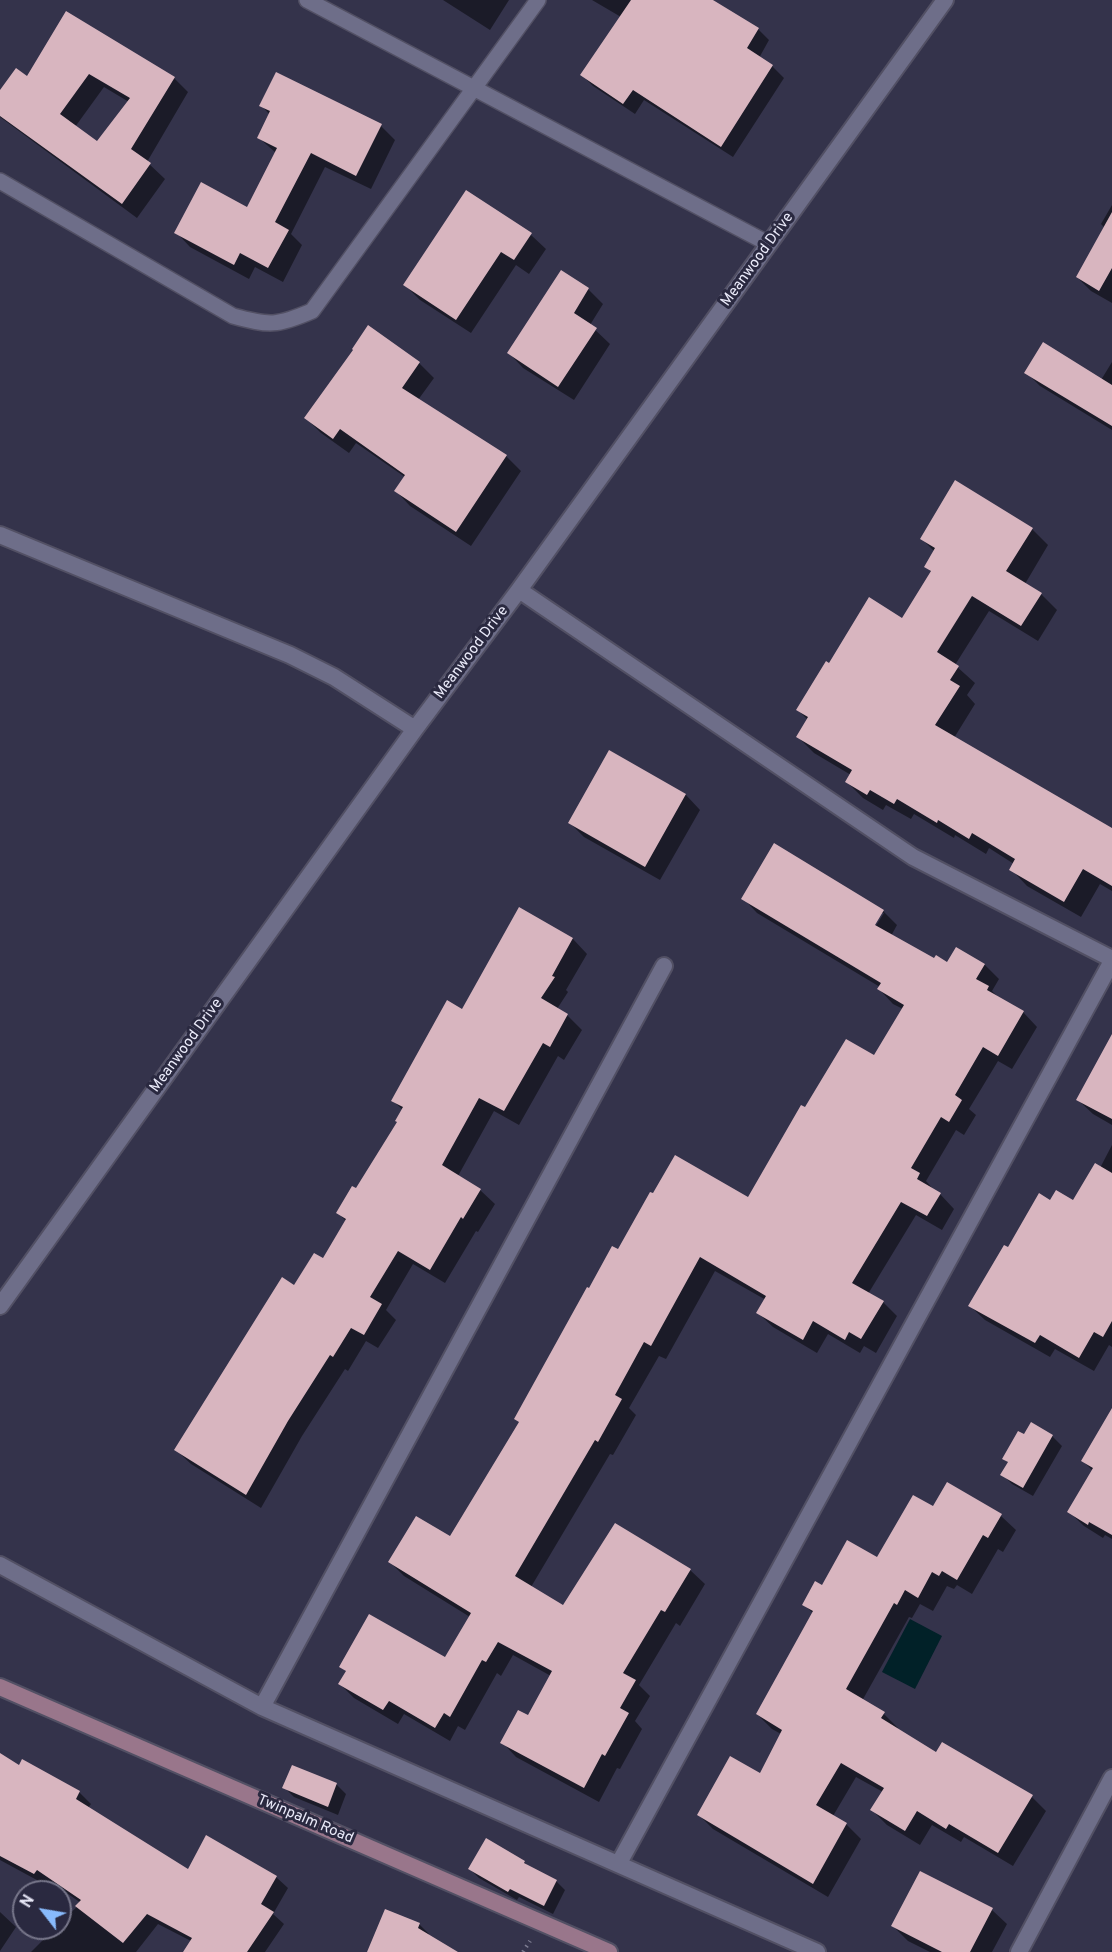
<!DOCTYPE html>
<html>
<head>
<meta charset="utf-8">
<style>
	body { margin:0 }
	#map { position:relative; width:1112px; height:1952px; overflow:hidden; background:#34334b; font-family:Overpass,sans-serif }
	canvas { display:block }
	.north { position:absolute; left:12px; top:1880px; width:60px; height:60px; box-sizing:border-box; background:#2a2940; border:2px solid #77768a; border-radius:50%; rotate:301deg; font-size:16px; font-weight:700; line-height:24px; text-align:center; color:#eaeaf9 }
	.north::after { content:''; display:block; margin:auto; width:21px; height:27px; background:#88bafc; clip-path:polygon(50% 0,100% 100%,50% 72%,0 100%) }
</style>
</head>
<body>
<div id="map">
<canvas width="1112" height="1952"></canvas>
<div class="north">N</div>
</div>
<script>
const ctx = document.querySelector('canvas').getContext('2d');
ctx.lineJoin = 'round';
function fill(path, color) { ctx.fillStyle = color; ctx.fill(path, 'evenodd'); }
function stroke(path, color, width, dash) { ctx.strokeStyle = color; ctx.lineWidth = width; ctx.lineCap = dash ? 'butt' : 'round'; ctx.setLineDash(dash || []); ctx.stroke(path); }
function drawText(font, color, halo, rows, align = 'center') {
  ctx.font = font + ' Overpass,sans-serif'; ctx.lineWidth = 6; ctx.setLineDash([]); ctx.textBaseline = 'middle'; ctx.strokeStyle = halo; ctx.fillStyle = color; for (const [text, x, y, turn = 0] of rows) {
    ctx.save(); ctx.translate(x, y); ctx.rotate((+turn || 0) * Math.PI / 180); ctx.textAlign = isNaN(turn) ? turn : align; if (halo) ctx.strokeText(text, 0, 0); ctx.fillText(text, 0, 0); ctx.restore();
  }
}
fill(new Path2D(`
	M910,1619L942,1636L915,1689L882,1672Z`), '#012128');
fill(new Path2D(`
	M443,0H509L490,30Z
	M592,0H714L713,2L758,29L769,40L759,58L772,66L784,78L733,157L644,100L635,114L593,86L582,75L621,17Z
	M66,13L174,78L188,92L147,162L165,179L137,218L0,117V93L27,78ZM104,87L129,102L97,143L75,127Z
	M261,105L381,126L395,140L371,189L325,167L291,234L302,245L283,282L255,267L249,279L190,247L176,232L248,209L276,153L259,138L270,115Z
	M1112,205V303L1091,291L1077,277L1104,227L1101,224Z
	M531,235L546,249L529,274L516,265L471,333L420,300L405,285Z
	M561,272L589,290L603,304L590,325L610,344L574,400L523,368L509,353Z
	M1112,362V430L1040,386L1026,372L1101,380Z
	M419,363L434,378L418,400L506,456L521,471L471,546L410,506L396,491L405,477L356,443L349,453L321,433L306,418Z
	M1032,529L1048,545L1025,584L1041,594L1057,610L1038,641L989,611L955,665L975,683L967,695L975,704L954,738L1112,830V891L1100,884L1081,917L1027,886L1011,869L1014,864L989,848L986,854L955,835L954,838L914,814L911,819L886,805L883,810L863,798L847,782L851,775L814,753L798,737L808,720L798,710L830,665L902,620L932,573L926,566L935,552L922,539Z
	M610,752L686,795L700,810L660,880L584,837L570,823Z
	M743,898L883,911L897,925L891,936L934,960L948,964L957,949L985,965L999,979L992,991L1001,1000L1023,1012L1037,1027L1012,1069L998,1061L969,1109L976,1115L964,1135L956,1130L926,1181L933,1189V1190L940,1194L954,1209L942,1230L916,1215L868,1294L883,1302L897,1316L876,1353L864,1346L860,1353L828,1334L817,1353L773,1327L758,1313L766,1300L715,1271L666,1359L659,1356L629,1408L636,1415L613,1455L610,1454L531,1587L564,1607L615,1525L690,1570L705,1584L680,1626L676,1623L639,1685L650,1696L635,1721L642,1729L620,1769L617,1768L599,1802L516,1757L502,1742L528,1717L551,1676L513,1655L501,1676L497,1673L465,1730L458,1726L450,1741L404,1714L398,1724L354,1698L340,1684L347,1672L341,1666L446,1659L470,1617L404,1576L390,1562L450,1538L520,1423L516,1419L589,1290L619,1251L749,1199L806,1109L874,1058L903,1009L893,1004L879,989L880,987L757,913ZM881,913H884L872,932L870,931Z
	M520,909L573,939L587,954L566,990L568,992L557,1009L567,1015L582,1030L564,1060L558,1056L519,1125L494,1111L458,1176L480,1190L495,1204L478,1232L476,1231L445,1283L413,1264L386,1310L396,1320L378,1348L366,1341L348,1371L345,1369L302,1436L261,1508L191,1464L176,1450L295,1287L323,1260L346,1221L338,1213L356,1190L398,1123L403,1110L393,1101L463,1011Z
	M1112,1059V1125L1093,1114L1078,1100Z
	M1112,1145V1347L1109,1345L1094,1371L1055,1349L1050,1357L985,1320L970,1306L1008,1249L1051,1202H1074L1100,1168Z
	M1024,1436H1052L1062,1446L1033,1496L1012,1484L1002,1474L1009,1463L1004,1459Z
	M1112,1442V1539L1105,1535L1103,1538L1084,1526L1069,1512L1093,1471L1082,1460Z
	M947,1484L1001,1516L1016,1530L1003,1552L998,1549L972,1594L957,1585L954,1589L947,1586L933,1611L920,1604L912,1618L909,1617L862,1701L884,1714L898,1728L897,1730L936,1754L1032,1797L1046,1811L1013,1866L964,1837L961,1842L932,1825L920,1845L887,1825L872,1810L883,1792L856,1777L833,1816L846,1824L861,1839L828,1897L713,1829L699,1815L761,1775L781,1734L772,1729L757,1714L813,1613L804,1605L823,1587L878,1559L933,1508Z
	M0,1755L20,1767L79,1792L91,1804L88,1808L189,1871L276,1877L288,1888L273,1914L284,1924L265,1952H184L191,1941L158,1924L136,1952H31L55,1928H60V1923L81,1903L48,1880L46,1885L0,1860Z
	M293,1767L337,1785L346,1794L338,1815L294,1797L284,1787Z
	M524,1862L530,1868L556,1881L565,1890L553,1914L519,1897L517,1900L479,1878L470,1869Z
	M992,1910L1007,1924L992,1952H930L908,1941L893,1926Z
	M0,1912L16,1927L0,1951Z
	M419,1924L429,1934L428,1936L456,1952H369Z`), '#0007');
fill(new Path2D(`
	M631,0H713L759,28L747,48L773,65L721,147L633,90L623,104L580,75Z
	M66,11L175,77L131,149L151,163L122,204L0,116V90L16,68L27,76ZM89,74L130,98L97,141L60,114Z
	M276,72L382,124L356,176L311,153L275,222L289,230L268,268L240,253L234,265L174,233L201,182L247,207L277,148L257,138L270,111L259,106Z
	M466,190L532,233L514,260L501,252L456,320L403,285Z
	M1112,212V268L1099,291L1076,277Z
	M561,270L589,288L574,313L597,328L558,387L507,353Z
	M368,325L420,362L402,388L507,455L456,532L394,491L405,475L340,429L333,439L304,418L353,350L352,349Z
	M1043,342L1112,385V426L1024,373Z
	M955,480L1033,528L1006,571L1042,593L1021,626L972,596L937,652L959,666L950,680L960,686L935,725L1112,828V886L1083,869L1064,902L1009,870L1015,859L972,833L969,839L938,820L937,823L897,799L894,804L870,790L867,795L845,782L852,770L796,737L808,717L796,710L826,661L829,663L869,597L902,618L931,571L924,567L935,548L920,539Z
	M609,750L686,794L645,867L568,823Z
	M774,843L884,910L875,925L934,958L936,955L947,962L956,947L985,964L976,979L989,986L987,990L1024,1011L998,1056L983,1047L955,1095L962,1100L949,1122L941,1117L911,1168L920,1173L917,1179L941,1193L927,1216L901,1202L852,1283L884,1301L861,1339L849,1332L845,1340L813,1321L803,1340L756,1313L766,1296L700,1257L651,1346L644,1342L615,1395L622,1399L598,1442L595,1440L515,1576L563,1605L615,1523L691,1569L665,1612L661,1610L623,1673L636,1680L620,1708L629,1713L605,1756L602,1754L584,1788L500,1743L518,1710L528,1715L552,1671L498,1642L486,1662L482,1660L450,1717L444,1713L435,1728L389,1701L383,1710L338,1684L346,1671L339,1667L369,1614L445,1657L471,1613L388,1562L416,1516L450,1536L519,1422L514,1419L587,1287L589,1288L612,1246L618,1249L650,1192L653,1193L675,1155L748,1197L801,1105L805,1107L846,1039L874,1055L904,1005L877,989L881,983L741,899Z
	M519,907L573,938L552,976L555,977L541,998L568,1014L550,1047L543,1043L504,1111L479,1098L442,1165L481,1189L463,1219L461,1217L430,1270L398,1251L370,1297L382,1304L364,1335L351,1328L333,1357L330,1355L288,1421L246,1495L174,1450L282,1277L294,1285L314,1253L323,1258L346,1219L336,1213L352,1186L356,1188L397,1122L395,1121L403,1107L391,1101L447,1000L462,1009Z
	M1112,1034V1119L1076,1100Z
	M1095,1163L1112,1173V1321L1103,1337L1094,1332L1079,1358L1040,1335L1035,1343L968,1306L1004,1245L1008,1247L1039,1193L1050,1200L1056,1190L1073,1200Z
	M1112,1408V1535L1089,1522L1088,1525L1067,1512L1093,1468L1081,1461Z
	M1031,1422L1053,1435L1023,1488L1000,1475L1008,1462L1002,1459L1018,1431L1024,1434Z
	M947,1482L1002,1514L988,1538L983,1535L957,1580L942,1571L939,1576L932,1572L918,1598L905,1590L897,1605L894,1603L846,1689L885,1712L881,1718L936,1752L942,1742L1033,1795L998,1853L949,1824L946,1829L917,1811L905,1831L870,1810L884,1788L841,1763L816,1805L847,1823L813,1884L697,1815L730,1756L760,1773L782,1730L756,1714L813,1611L802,1605L815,1581L822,1585L847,1540L877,1557L913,1495L933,1506Z
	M0,1753L19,1765L22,1759L80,1791L76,1799L188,1869L206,1835L277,1876L261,1904L274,1912L247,1952H183L192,1938L147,1914L123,1943L75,1906L81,1900L37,1870L34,1874L0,1856Z
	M292,1765L337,1783L328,1807L282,1788Z
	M486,1838L525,1861L524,1863L557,1880L544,1906L510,1889L508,1892L468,1869Z
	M920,1871L993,1908L970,1952H942L891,1926Z
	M385,1909L420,1923L418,1928L458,1952H367Z`), '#d8b5bf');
const service = new Path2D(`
	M307,0L769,244
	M0,181L233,316C270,326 277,326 312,311L538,0`);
const minor = new Path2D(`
	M0,535L290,655L334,677L415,729
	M519,590L913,857L1112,959
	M0,1306L415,729L519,590L945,0
	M0,1565L262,1707L817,1952
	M262,1707L664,966
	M619,1863L1112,961
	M1019,1952L1112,1778`);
const secondary = new Path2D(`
	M0,1687L609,1952`);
stroke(service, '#525064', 18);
stroke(minor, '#525064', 20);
stroke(secondary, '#525064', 20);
stroke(new Path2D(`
	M523,1952L530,1941`), '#7f7e93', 4, [1.5, 4.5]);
stroke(service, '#6e6e89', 15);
stroke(minor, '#6e6e89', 16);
stroke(secondary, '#99768b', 16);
drawText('15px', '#eaeaf9', '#2a2940', [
	["Meanwood Drive",758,260,-54],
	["Meanwood Drive",472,653,-53],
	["Meanwood Drive",187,1046,-54],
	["Twinpalm Road",305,1820,23]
]);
</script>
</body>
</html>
